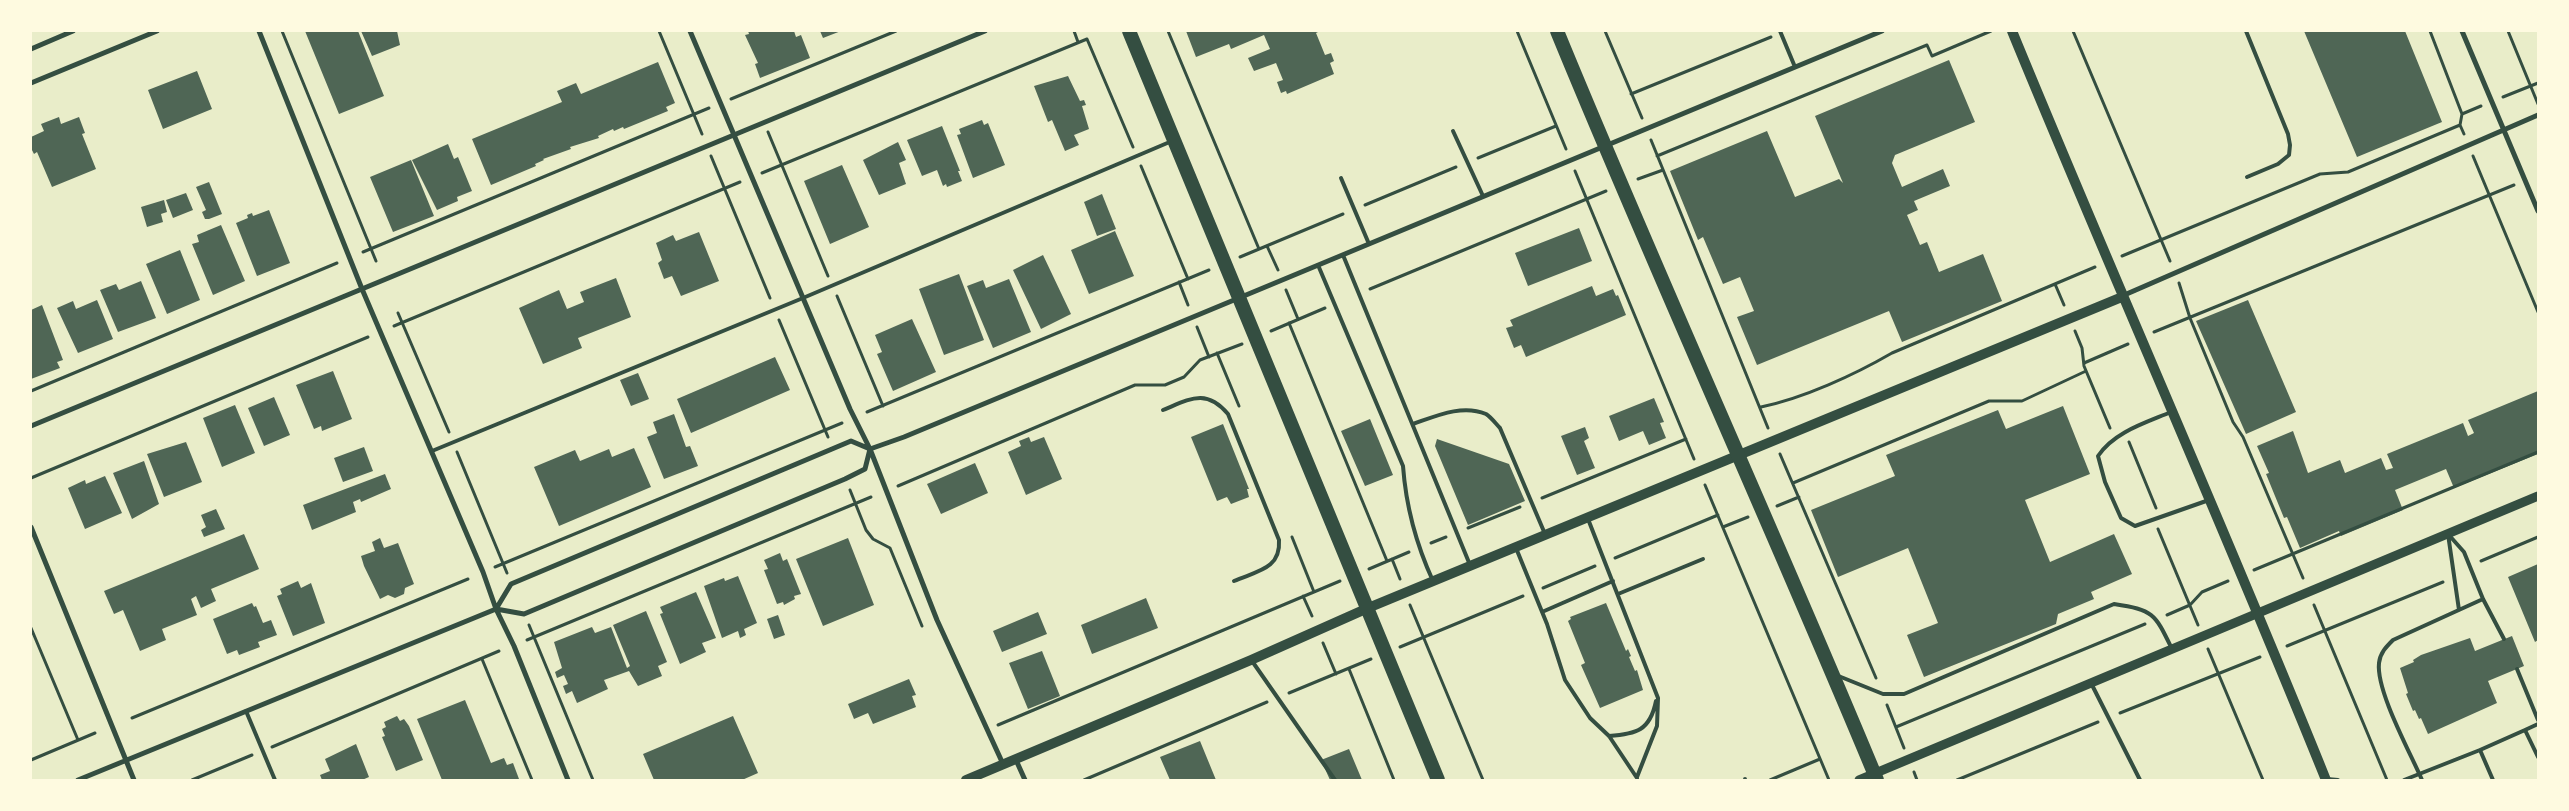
<!DOCTYPE html>
<html>
<head>
<meta charset="utf-8">
<style>
	body { margin:0 }
	#map { position:relative; width:2569px; height:811px; overflow:hidden; background:#e9edc9; font-family:"Titillium Web",sans-serif }
	canvas { display:block }
	.frame { position:absolute; inset:0; border:32px solid #fefae0; pointer-events:none }
</style>
</head>
<body>
<div id="map">
<canvas width="2569" height="811"></canvas>
<div class="frame"></div>
</div>
<script>
const ctx = document.querySelector('canvas').getContext('2d');
ctx.lineJoin = 'round';
function fill(path, color) { ctx.fillStyle = color; ctx.fill(path, 'evenodd'); }
function stroke(path, color, width, dash) { ctx.strokeStyle = color; ctx.lineWidth = width; ctx.lineCap = dash ? 'butt' : 'round'; ctx.setLineDash(dash || []); ctx.stroke(path); }
fill(new Path2D(`
	M305,31H358L384,96L339,114Z
	M361,31H397L400,45L372,56Z
	M748,31H794L796,37L801,35L810,58L760,78L755,64L758,63L745,35L749,34Z
	M820,31H841L823,38Z
	M1186,31H1320L1316,33L1325,55L1331,53L1334,61L1330,63L1334,74L1287,94L1286,91L1281,93L1277,82L1283,80L1276,63L1254,71L1248,58L1270,49L1264,35L1231,49L1229,44L1196,57Z
	M2304,31H2405L2442,122L2357,157Z
	M1949,60L1975,122L1895,155L1892,163L1902,187L1943,169L1950,186L1914,201L1918,210L1907,215L1920,245L1927,242L1939,272L1983,254L2002,301L1902,342L1889,311L1757,365L1737,317L1754,311L1740,277L1723,284L1703,237L1698,240L1670,171L1767,131L1795,197L1839,179L1843,183L1815,116Z
	M658,62L675,103L666,107L668,111L624,129L623,127L614,131L613,129L598,136L599,138L570,147L571,149L543,159L544,160L535,164L536,166L491,185L472,139L562,102L557,91L576,83L581,94Z
	M197,71L212,109L163,129L148,90Z
	M1068,76L1080,101L1084,100L1086,105L1082,106L1089,129L1074,135L1079,145L1065,151L1052,120L1048,122L1034,86Z
	M59,117L61,124L79,117L85,133L82,134L96,169L52,187L37,152L34,154L31,148V137L44,131L41,124Z
	M982,120L984,125L988,123L1005,165L973,178L957,135L961,134L959,129Z
	M942,126L960,171H958L962,181L947,187L946,184L943,186L937,170L922,176L907,140Z
	M898,142L906,160L899,163L906,184L879,195L863,160Z
	M448,144L454,159L458,157L472,191L457,197L458,201L437,210L412,160Z
	M411,160L434,216L393,232L370,177Z
	M842,165L869,227L830,244L804,181Z
	M209,182L222,214L209,219H205L202,212L206,210L196,187Z
	M186,193L193,210L173,218L166,200Z
	M1102,194L1116,229L1097,236L1084,202Z
	M164,200L167,212L161,214L163,222L147,227L141,207Z
	M269,210L290,263L257,276L236,223L248,218L247,215L252,213L253,216Z
	M221,225L245,281L213,295L192,244L199,242L197,235Z
	M1579,228L1592,261L1528,286L1515,253Z
	M1115,231L1134,276L1089,294L1071,250Z
	M699,232L719,281L681,296L672,276L664,279L658,263L662,260L656,243L673,235L676,241Z
	M180,250L200,300L167,314L146,264Z
	M1043,255L1071,314L1041,329L1013,270Z
	M959,274L984,340L944,355L919,289Z
	M616,278L631,317L578,338L582,348L543,364L519,308L559,290L567,309L584,302L580,292Z
	M1009,279L1031,332L993,348L967,286L983,280L986,288Z
	M141,281L156,318L118,332L100,290L116,284L119,290Z
	M1592,286L1596,296L1613,289L1616,296L1618,295L1626,315L1526,357L1521,345L1514,348L1506,328L1513,326L1510,320Z
	M97,300L113,339L78,353L57,308L73,301L76,309Z
	M2248,300L2296,412L2246,434L2196,321Z
	M42,305L63,360L57,362L60,368L31,379V310Z
	M912,319L936,372L893,391L877,354L882,352L875,335Z
	M775,357L790,390L691,433L677,399Z
	M333,371L352,419L322,431L321,426L314,429L296,385Z
	M638,373L649,399L631,406L620,380Z
	M2538,391V454L2454,488L2446,469L2395,490L2403,510L2341,536L2339,531L2300,548L2287,517L2284,518L2266,474L2269,473L2257,446L2293,431L2308,473L2340,460L2345,473L2381,458L2386,470L2393,468L2387,454L2463,423L2468,436L2474,433L2468,420Z
	M274,397L290,435L264,446L248,408Z
	M1654,398L1664,422L1660,423L1666,438L1649,445L1643,431L1619,441L1609,416Z
	M235,405L255,453L222,467L203,418Z
	M2063,406L2090,474L2025,500L2050,562L2114,534L2132,574L2091,592L2094,599L2058,614L2056,624L1924,677L1907,635L1938,623L1908,548L1838,577L1811,510L1895,476L1886,455L1998,410L2006,429Z
	M674,414L686,447L690,446L698,466L664,479L647,437L657,433L653,422Z
	M1370,419L1393,475L1365,486L1341,431Z
	M1223,424L1249,489H1247L1249,497L1231,504L1227,497L1217,501L1191,437Z
	M1585,427L1589,438L1584,441L1595,468L1577,475L1561,436Z
	M1029,437L1031,442L1044,437L1062,479L1026,495L1008,452L1021,446L1019,441Z
	M1437,439L1509,464L1525,501L1468,525L1435,446Z
	M186,442L202,482L164,497L147,454Z
	M364,447L373,471L343,482L334,458Z
	M634,448L651,487L559,526L534,467L575,450L580,461L609,449L612,457Z
	M144,461L159,504L132,519L113,473Z
	M975,463L988,493L941,514L927,484Z
	M385,474L391,489L361,502L360,499L353,502L356,512L312,530L303,505Z
	M105,476L122,513L85,529L68,488L85,480L86,484Z
	M216,509L225,529L204,537L201,530L206,527L201,515Z
	M244,534L259,569L211,589L216,601L201,608L196,596L191,599L197,615L162,629L166,640L140,651L123,610L114,614L104,591Z
	M380,538L384,548L398,543L414,584L405,588L404,594L395,598L388,595L380,599L364,566L361,556L375,551L372,542Z
	M848,538L874,605L823,626L796,559Z
	M780,553L783,561L787,559L801,594L794,596L795,599L784,605L783,602L777,604L764,570L768,569L764,560Z
	M2538,564V640L2535,642L2508,577Z
	M738,576L757,623L744,629L746,635L740,638L738,631L722,638L704,586L724,578L725,581Z
	M298,581L301,588L311,583L325,623L293,636L277,596L282,594L280,589Z
	M696,592L716,638L702,643L706,652L680,664L660,614L663,613L660,607Z
	M1146,598L1158,628L1092,654L1081,625Z
	M252,603L254,607L256,606L263,623L271,620L277,635L258,642L260,647L239,655L237,650L227,654L213,619Z
	M1606,603L1626,651L1628,649L1631,656L1629,657L1635,671L1637,670L1643,690L1600,708L1581,665L1585,663L1568,621L1571,619L1570,617Z
	M646,611L667,662L658,666L662,676L638,686L629,671L604,680L608,689L577,703L572,691L566,694L563,686L568,684L564,675L557,678L555,672L562,668L554,642L592,627L595,633L611,627L627,668L630,666L613,625Z
	M1038,612L1047,634L1002,652L993,631Z
	M778,615L785,635L774,639L767,619Z
	M2512,636L2524,666L2488,681L2497,703L2428,734L2421,718L2419,719L2415,710L2413,711L2406,694L2408,693L2400,668L2414,662L2413,660L2421,655L2470,638L2475,651Z
	M1042,651L1060,696L1028,709L1009,663Z
	M909,679L916,695L912,696L916,707L873,724L868,713L854,719L848,704Z
	M465,700L491,763L504,758L507,765L513,763L519,779L442,780L417,719Z
	M397,716L400,721L404,719L409,726L423,760L396,771L382,737L385,736L382,729L386,727L384,722Z
	M733,716L758,773L742,780H654L643,754Z
	M1200,741L1216,780H1170L1160,757Z
	M356,744L369,777L362,780H322L320,775L330,771L325,759Z
	M1349,749L1362,780H1330L1321,760Z`), '#4f6655');
stroke(new Path2D(`
	M282,31L376,261
	M659,31L702,134
	M1074,31L1078,42
	M1168,31L1259,249
	M1517,31L1566,149
	M1605,31L1642,118
	M2073,31L2170,261
	M2430,31L2462,114L2460,125L2464,134
	M2508,31L2538,104
	M1631,94L1771,37
	M2503,97L2538,83
	M731,99L896,31
	M2462,114L2481,106
	M768,132L828,276
	M1651,140L1768,428
	M711,156L770,298
	M1657,156L1927,45L1932,56L1991,31
	M2473,156L2538,312
	M1478,158L1556,126
	M1141,166L1188,279
	M1575,171L1694,459
	M762,173L1087,39L1133,147
	M1638,179L1663,170
	M1365,205L1456,167
	M1267,246L1278,270
	M363,252L709,108
	M2122,256L2320,174L2348,172L2460,125
	M1240,257L1343,214
	M1179,282L1188,305
	M2179,283L2190,318L2233,422L2243,437L2303,578
	M2055,284L2064,305
	M1370,289L1606,191
	M1286,290L1298,319
	M837,296L883,406
	M398,313L449,432
	M779,320L828,437
	M1289,323L1387,561
	M394,326L740,182
	M1197,327L1209,357
	M1271,331L1325,308
	M2075,331L2082,348L2084,366L2110,428
	M2154,332L2514,185
	M1217,353L1239,406
	M2084,363L2128,344
	M31,391L337,263
	M1761,407C1804,398 1854,375 1892,353L2095,267
	M867,412L1209,270
	M2129,442L2156,508
	M457,452L507,573
	M1780,454L1876,678
	M31,478L368,337
	M1793,483L1989,401H2022L2086,371
	M1705,485L1829,780
	M898,486L1135,385H1165L1184,377L1200,360L1242,344
	M850,490L866,530L873,539L890,548L922,626
	M1542,498L1686,439
	M1777,506L1799,497
	M1723,527L1748,517
	M1468,528L1520,507
	M2158,529L2198,625
	M1292,537L1314,592
	M1431,543L1446,537
	M1615,558L1718,515
	M1392,559L1400,579
	M2481,561L2538,537
	M495,567L842,423
	M1369,569L1409,552
	M2254,570L2538,452
	M1543,588L1595,566
	M1303,596L1312,616
	M1410,605L1483,780
	M2314,605L2387,780
	M2167,615L2190,605L2202,592L2228,581
	M529,625L593,780
	M31,628L78,740
	M527,640L871,497
	M1323,643L1336,674
	M2287,646L2443,582
	M1400,647L1523,596
	M2208,649L2263,780
	M482,659L532,780
	M1349,669L1394,780
	M1289,693L1371,659
	M1887,705L1904,748
	M2120,713L2260,657
	M132,718L468,579
	M998,725L1340,581
	M1896,727L2145,624
	M272,747L499,651
	M31,760L95,733
	M1914,772L1917,780
	M192,780L252,755
	M1084,780L1267,702
	M1770,780L1820,759
	M1957,780L2098,722`), '#344e41', 3);
stroke(new Path2D(`
	M1780,31L1795,67
	M2246,31L2288,134L2290,145L2289,155L2278,164L2247,177
	M1453,131L1483,196
	M1341,178L1369,244
	M1343,255L1470,565
	M1318,265L1403,466C1406,507 1416,544 1433,581
	M1163,410C1190,399 1206,388 1228,414L1279,540C1281,569 1257,571 1234,581
	M2171,412C2145,423 2114,432 2098,456L2105,482L2121,518L2135,526L2209,500
	M1413,424C1436,416 1462,404 1486,414C1491,417 1496,424 1500,428L1545,534
	M432,451L803,298L1172,141
	M1588,519L1658,698L1657,726L1637,777
	M2448,534L2464,552L2483,599L2504,639
	M2448,534L2459,610
	M1516,548L1547,624L1565,680L1590,718L1609,736L1637,778
	M1618,594L1703,559
	M1542,612L1613,581
	M1252,661L1335,780
	M2517,669L2538,720
	M1836,675L1883,694H1904L2114,604C2154,610 2155,614 2172,649
	M2091,683L2140,780
	M246,711L275,780
	M2525,730L2538,724
	M1609,736C1636,734 1650,731 1656,701
	M2480,750L2525,730L2538,757
	M1745,779V780
	M2327,779L2338,780
	M2404,780L2480,750L2493,780
	M2422,780C2410,752 2376,691 2379,663C2380,653 2386,647 2393,640L2483,599`), '#344e41', 4);
stroke(new Path2D(`
	M259,31L362,289L483,572L496,609L514,646L568,780
	M690,31L850,409L870,449L937,620L1003,764
	M2462,31L2538,211
	M31,49L73,31
	M31,83L157,31
	M2122,296L2538,115
	M31,426L985,31
	M31,527L134,780
	M496,609L511,584L851,441L870,449L904,437L1882,31
	M1016,760L1025,780
	M78,780L496,609L524,614L845,479L865,469L870,449`), '#344e41', 5);
stroke(new Path2D(`
	M1859,780L2538,496`), '#344e41', 9);
stroke(new Path2D(`
	M2012,31C2115,282 2225,529 2326,780
	M966,780L1251,660L1368,608L2122,297`), '#344e41', 10);
stroke(new Path2D(`
	M1129,31L1438,780
	M1557,31C1660,282 1773,529 1877,780`), '#344e41', 14);
</script>
</body>
</html>
